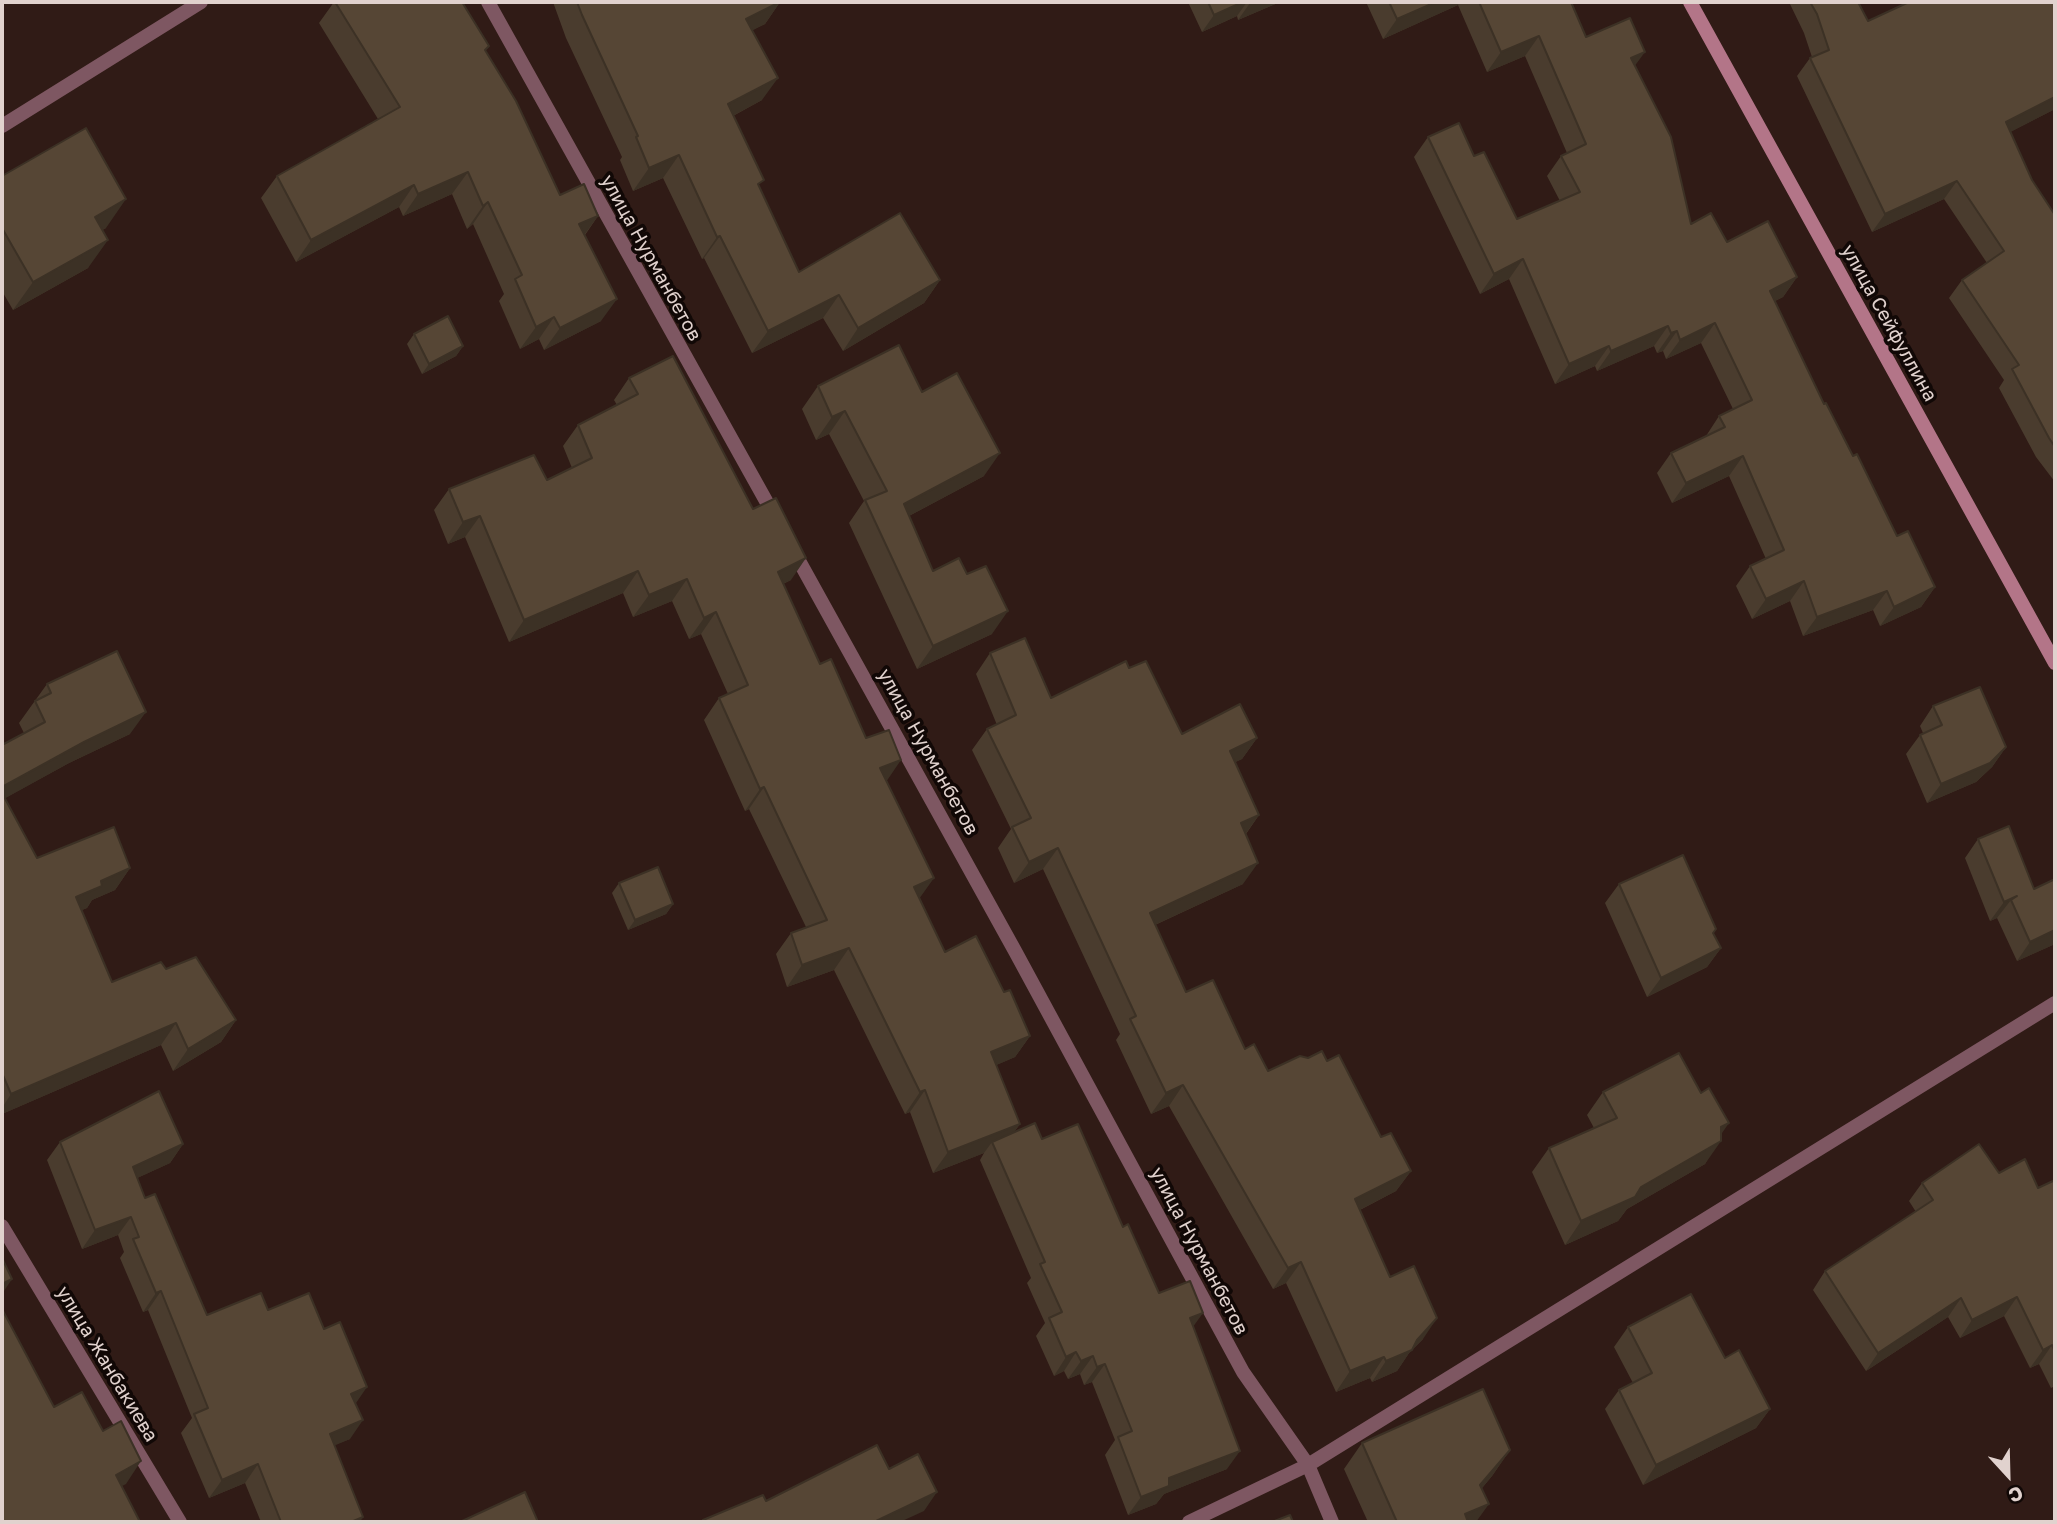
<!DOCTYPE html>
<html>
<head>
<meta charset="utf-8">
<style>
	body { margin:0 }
	#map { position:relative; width:2057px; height:1524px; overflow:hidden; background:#301b16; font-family:"Golos Text",sans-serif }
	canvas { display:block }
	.frame { position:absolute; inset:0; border:4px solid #e1d2ce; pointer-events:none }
	.north { position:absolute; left:1973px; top:1440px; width:70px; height:70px; -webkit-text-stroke:5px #110806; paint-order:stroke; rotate:158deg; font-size:19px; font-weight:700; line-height:28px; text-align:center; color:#e1d2ce }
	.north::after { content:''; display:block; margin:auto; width:24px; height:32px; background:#e1d2ce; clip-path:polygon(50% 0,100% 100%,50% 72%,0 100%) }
</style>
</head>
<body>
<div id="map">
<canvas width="2057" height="1524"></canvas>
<div class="frame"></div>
<div class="north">С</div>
</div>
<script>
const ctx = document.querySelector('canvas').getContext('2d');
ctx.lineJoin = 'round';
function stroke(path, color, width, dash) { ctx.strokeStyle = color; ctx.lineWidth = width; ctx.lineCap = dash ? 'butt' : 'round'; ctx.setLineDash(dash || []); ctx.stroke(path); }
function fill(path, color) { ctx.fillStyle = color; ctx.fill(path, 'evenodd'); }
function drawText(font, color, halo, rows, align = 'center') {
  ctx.font = font + ' "Golos Text",sans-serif'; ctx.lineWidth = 7; ctx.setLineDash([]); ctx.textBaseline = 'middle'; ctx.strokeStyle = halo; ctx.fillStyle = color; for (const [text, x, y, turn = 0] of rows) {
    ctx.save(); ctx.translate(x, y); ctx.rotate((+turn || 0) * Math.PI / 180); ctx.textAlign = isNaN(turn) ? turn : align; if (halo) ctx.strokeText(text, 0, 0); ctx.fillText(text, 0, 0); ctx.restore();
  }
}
stroke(new Path2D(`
	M488,2L775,517
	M2,126L201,2
	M793,550L1015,951L1243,1372L1308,1465L1332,1522
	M2,1226L180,1522
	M1189,1522L1308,1465L2055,1003`), '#7e5762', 14);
stroke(new Path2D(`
	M1690,2L2055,663`), '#b37588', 14);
fill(new Path2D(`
	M334,2L486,51L560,195L598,216L585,235L601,321L544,350L539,339L520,349L499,301L504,294L473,224L467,229L452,194L403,216L399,207L296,262L261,198L277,176L378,119L319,23Z
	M553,2H780L765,24L752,30L762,100L733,116L759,187L799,272L940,280L924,303L843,351L823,318L752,353L704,258L702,259L663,178L633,191L620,160L622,157L566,38Z
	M1188,2H1280L1238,20L1237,16L1202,32Z
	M1366,2H1571L1586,37L1635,66L1691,224L1797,277L1783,297L1775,301L1824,404L1897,536L1935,587L1921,607L1880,626L1873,610L1803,636L1790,601L1752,619L1736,586L1750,566L1766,559L1729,476L1672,503L1657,473L1671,453L1706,436L1719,416L1733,409L1701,343L1666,359L1663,351L1657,353L1654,346L1597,371L1595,366L1555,384L1509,279L1480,294L1414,157L1428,137L1474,156L1517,219L1560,201L1547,176L1561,156L1567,153L1525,56L1487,72L1458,5L1383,39Z
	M1789,2H1858L1868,21L2055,2V109L2010,132L2032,180L2055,215V482L2036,457L1999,388L2004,380L1949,298L1962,280L1987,263L1944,199L1872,232L1797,76L1810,58L1812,57L1804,33Z
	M2,176L106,228L102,230L88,268L13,310L2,291Z
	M414,334L463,346L456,356L422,374L407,344Z
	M629,378L791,580L783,584L820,664L866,738L887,781L919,898L945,952L1004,992L1030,1036L1015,1057L996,1065L1020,1124L1014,1132L1042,1139L1123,1227L1159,1293L1193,1327L1227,1469L1164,1494L1156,1504L1128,1515L1105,1455L1115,1440L1092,1382L1084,1385L1080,1374L1068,1379L1064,1371L1054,1376L1036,1336L1045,1323L1027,1283L1031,1278L980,1160L984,1153L933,1173L910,1112L905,1114L834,970L787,987L776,954L791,933L806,927L749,809L745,811L704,720L719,698L728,694L701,634L689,639L672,601L633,617L623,593L509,642L465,537L448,544L434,510L449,489L547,480L572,468L563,446L578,425L617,405L614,400Z
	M818,386L922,392L984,476L909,516L933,571L992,634L917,669L849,523L864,501L829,434L816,440L802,409Z
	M990,653L1051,698L1129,668L1182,734L1257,738L1242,759L1235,762L1259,815L1246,834L1243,884L1155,925L1186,992L1268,1071L1308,1058L1327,1061L1381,1137L1411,1171L1396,1191L1360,1210L1390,1277L1423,1339L1409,1353L1397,1371L1372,1382L1370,1378L1336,1392L1286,1283L1273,1289L1169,1106L1151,1114L1116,1040L1120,1034L1043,869L1014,883L998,848L1011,829L972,750L987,729L997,725L976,674Z
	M47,684L130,734L69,763L5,798L37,858L130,868L115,890L92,900L87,908L82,910L112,982L166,969L236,1020L221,1042L173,1071L161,1045L2,1114V745L24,733L19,723Z
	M1933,706L2006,747L1992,767L1976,782L1927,803L1906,754L1920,735L1923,733L1920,726Z
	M1978,839L2034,889L2055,944L2017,961L1997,918L1990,921L1965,858Z
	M619,883L673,904L666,914L628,930L612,893Z
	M1619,884L1713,933L1721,948L1707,967L1647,997L1605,903Z
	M1603,1092L1721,1134L1705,1164L1627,1209L1618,1221L1565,1245L1532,1172L1549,1148L1594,1128L1587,1115Z
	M60,1142L183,1144L170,1163L137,1178L145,1198L207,1315L268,1310L355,1404L350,1439L334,1445L360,1522H261L245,1483L209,1498L181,1433L192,1418L148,1310L143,1312L120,1258L124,1252L118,1235L82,1249L47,1160Z
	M1999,1173L2038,1188L2055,1180V1386L2051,1388L2039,1364L2030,1368L2004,1316L1960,1338L1948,1317L1866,1371L1813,1290L1825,1271L1916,1212L1909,1201L1922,1183Z
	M1628,1327L1725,1358L1770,1409L1756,1428L1643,1485L1605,1409L1619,1390L1633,1383L1614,1347Z
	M1362,1443L1510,1450L1492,1476L1482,1488L1476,1522H1368L1344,1469Z`), '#4a3c2e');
fill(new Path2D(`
	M780,2L765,24L730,42L746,19Z
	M1243,2H1247L1237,16L1202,32L1214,15Z
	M1253,2H1280L1238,20L1250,3Z
	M1436,2H1460L1458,5L1383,39L1397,19Z
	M1539,36L1525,56L1487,72L1501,52Z
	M1645,52L1631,71V58Z
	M778,78L762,100L712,127L728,104Z
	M2055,97V109L1993,141L2006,122Z
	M679,155L663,178L633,191L649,168Z
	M468,172L452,194L403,216L418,194Z
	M1957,181L1944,199L1872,232L1885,214Z
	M414,185L399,207L296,262L311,240Z
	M126,199L106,228L75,246L95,217Z
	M488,202L473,224L467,229L483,206Z
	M598,216L582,238L579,224Z
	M720,236L704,258L702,259L717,237Z
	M108,240L88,268L13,310L33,282Z
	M1523,259L1509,279L1480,294L1494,274Z
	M1797,277L1783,297L1756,310L1770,291Z
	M940,280L924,303L843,351L858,328Z
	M839,295L823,318L752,353L768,331Z
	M617,299L601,321L544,350L560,328Z
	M554,317L539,339L520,349L536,327Z
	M1715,323L1701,343L1666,359L1680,340Z
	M1668,326L1654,346L1597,371L1611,351Z
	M1677,331L1663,351L1657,353L1671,333Z
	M463,346L456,356L422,374L429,364Z
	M1609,346L1595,366L1555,384L1569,364Z
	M845,411L829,434L816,440L832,417Z
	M1000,453L984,476L888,527L904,504Z
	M1743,456L1729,476L1672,503L1686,483Z
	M480,516L465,537L448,544L463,522Z
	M806,558L791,580L763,593L778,572Z
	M638,571L623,593L509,642L524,620Z
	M687,579L672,601L633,617L649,595Z
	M1804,581L1790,601L1752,619L1766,599Z
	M1935,587L1921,607L1880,626L1894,607Z
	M1887,591L1873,610L1803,636L1817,617Z
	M1008,611L992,634L917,669L933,646Z
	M716,612L701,634L689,639L704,618Z
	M146,712L130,734L69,763L2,800V787L84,742Z
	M1257,738L1242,759L1215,772L1230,751Z
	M2006,747L1992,767L1976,782L1927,803L1941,784Z
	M901,760L886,782L880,768Z
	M764,787L749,809L745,811L760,789Z
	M1259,815L1244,836L1241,823Z
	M1058,848L1043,869L1014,883L1029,862Z
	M1258,863L1243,884L1135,934L1150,913Z
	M130,868L115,890L92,900L87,908L61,918L76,897L101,881Z
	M934,878L919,899L914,887Z
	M2011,900L1997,918L1990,921L2004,902Z
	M673,904L666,914L628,930L635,920Z
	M2055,930V944L2017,961L2030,942Z
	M849,948L834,970L787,987L802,965Z
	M1721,948L1707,967L1647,997L1661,978Z
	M236,1020L221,1042L173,1071L188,1049Z
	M176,1023L161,1045L2,1114V1108L11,1094Z
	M1030,1036L1015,1057L976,1074L991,1052Z
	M1183,1085L1169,1106L1151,1114L1166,1093Z
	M925,1090L910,1112L905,1114L920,1092Z
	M1729,1123L1713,1146L1721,1141L1705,1164L1627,1209L1618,1221L1565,1245L1581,1221L1641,1187L1721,1127Z
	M1020,1124L1005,1145L992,1142L984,1153L933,1173L948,1152Z
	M183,1144L170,1163L120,1186L133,1167Z
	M1411,1171L1396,1191L1340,1220L1355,1199Z
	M131,1217L118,1235L82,1249L95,1230Z
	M1301,1262L1286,1283L1273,1289L1288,1268Z
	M12,1279L2,1294V1284Z
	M161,1291L148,1310L143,1312L156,1293Z
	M2017,1297L2004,1316L1960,1338L1972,1320Z
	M1961,1298L1948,1317L1866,1371L1878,1353Z
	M1203,1313L1190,1331V1318Z
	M1437,1318L1423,1339L1409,1353L1397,1371L1372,1382L1386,1361L1417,1340Z
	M2052,1345L2039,1364L2030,1368L2043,1350Z
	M1076,1352L1064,1371L1054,1376L1066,1357Z
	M1093,1356L1080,1374L1068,1379L1081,1361Z
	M1384,1357L1370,1378L1336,1392L1350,1371Z
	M1105,1364L1092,1382L1084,1385L1097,1367Z
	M367,1387L354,1406L351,1394Z
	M1770,1409L1756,1428L1643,1485L1656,1465Z
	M363,1420L350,1439L317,1453L330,1434Z
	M1510,1450L1492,1476L1463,1511L1480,1485Z
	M1240,1451L1227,1469L1164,1494L1156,1504L1128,1515L1141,1497L1169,1478Z
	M141,1461L126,1484L100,1497L116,1475Z
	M258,1464L245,1483L209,1498L222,1480Z
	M937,1492L924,1511L900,1522H874Z
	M1489,1504L1476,1522H1460L1465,1514Z
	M363,1517L360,1522H351Z`), '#3c3125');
const building = new Path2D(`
	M335,2H462L489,46L485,50L516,101L560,195L584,184L598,216L579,224L617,299L560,328L554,317L536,327L515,279L522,275L488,202L483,206L468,172L418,194L414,185L311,240L277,176L400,107Z
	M577,2H780L746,19L778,78L728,104L764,180L758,184L799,272L900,213L940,280L858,328L839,295L768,331L720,236L717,237L679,155L649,168L636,137L638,136L582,15Z
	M1208,2H1243L1214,15Z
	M1389,2H1436L1397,19Z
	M1479,2H1571L1586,37L1630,18L1645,52L1631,58L1671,137L1691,224L1711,213L1727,242L1768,221L1797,277L1770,291L1824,404L1826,403L1853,456L1857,454L1897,536L1908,531L1935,587L1894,607L1887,591L1817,617L1804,581L1766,599L1750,566L1784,550L1743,456L1686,483L1671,453L1725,427L1719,416L1752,400L1715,323L1680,340L1677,331L1671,333L1668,326L1611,351L1609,346L1569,364L1523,259L1494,274L1428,137L1459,123L1474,156L1484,152L1517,219L1580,192L1561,156L1586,144L1539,36L1501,52Z
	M1810,2H1858L1868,21L1909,2H2055V97L2006,122L2032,180L2055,215V447L2049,438L2012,369L2019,365L1962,280L2004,251L1957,181L1885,214L1810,58L1829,50L1817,14Z
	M86,128L126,199L95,217L108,240L33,282L2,228V176Z
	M448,316L463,346L429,364L414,334Z
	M899,345L922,392L957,373L1000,453L904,504L933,571L959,558L967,574L986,566L1008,611L933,646L865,500L887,491L845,411L832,417L818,386Z
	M673,356L753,509L776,498L806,558L778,572L820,664L831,659L866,738L889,730L901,760L880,768L934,878L914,887L945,952L976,936L1004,992L1010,990L1030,1036L991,1052L1020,1124L948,1152L925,1090L920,1092L849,948L802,965L791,933L827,920L764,787L760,789L719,698L748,685L716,612L704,618L687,579L649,595L638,571L524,620L480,516L463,522L449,489L534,455L547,480L592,458L578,425L638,394L629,378Z
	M1025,638L1051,698L1126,661L1129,668L1146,661L1182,734L1240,704L1257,738L1230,751L1259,815L1241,823L1258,863L1150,913L1186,992L1213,980L1245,1049L1254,1044L1268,1071L1300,1056L1308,1058L1322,1051L1327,1061L1339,1055L1381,1137L1391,1133L1411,1171L1355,1199L1390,1277L1414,1266L1437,1318L1417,1340L1412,1350L1386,1361L1384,1357L1350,1371L1301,1262L1288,1268L1183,1085L1166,1093L1130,1019L1136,1016L1058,848L1029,862L1012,827L1031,818L987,729L1016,715L990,653Z
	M117,651L146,712L84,742L2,787V745L45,722L35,701L51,693L47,684Z
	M1980,687L2006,747L1990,763L1941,784L1920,735L1942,725L1933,706Z
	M2,793L37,858L114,827L130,868L101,881L102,886L76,897L112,982L161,962L166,969L196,957L236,1020L188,1049L176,1023L11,1094L2,1073Z
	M2009,826L2034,889L2055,879V930L2030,942L2011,900L2017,896L2004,902L1978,839Z
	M1683,855L1716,929L1713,933L1721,948L1661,978L1619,884Z
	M658,867L673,904L635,920L619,883Z
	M1679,1053L1701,1093L1709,1088L1729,1123L1721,1127V1141L1641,1187L1635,1197L1581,1221L1549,1148L1617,1118L1603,1092Z
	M159,1091L183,1144L133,1167L145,1198L155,1194L207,1315L261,1293L268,1310L309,1293L324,1329L340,1322L367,1387L351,1394L363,1420L330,1434L363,1517L351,1522H281L258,1464L222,1480L194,1414L208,1408L161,1291L156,1293L133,1239L139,1237L131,1217L95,1230L60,1142Z
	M1035,1123L1042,1139L1078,1124L1123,1227L1128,1224L1159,1293L1190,1281L1203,1313L1190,1318L1240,1451L1169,1478V1486L1141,1497L1118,1437L1132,1431L1105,1364L1097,1367L1093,1356L1081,1361L1076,1352L1066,1357L1049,1318L1062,1312L1040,1264L1045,1262L992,1142Z
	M1979,1144L1999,1173L2025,1159L2038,1188L2055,1180V1352L2052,1345L2043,1350L2017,1297L1972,1320L1961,1298L1878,1353L1825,1271L1933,1200L1922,1183Z
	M2,1258L12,1279L2,1284Z
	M1691,1294L1725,1358L1739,1350L1770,1409L1656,1465L1619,1390L1652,1373L1628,1327Z
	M2,1309L54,1407L82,1392L103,1431L121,1421L141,1461L116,1475L140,1522H2Z
	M1483,1389L1510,1450L1480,1485L1489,1504L1465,1514L1468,1522H1397L1362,1443Z
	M877,1445L889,1469L918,1454L937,1492L874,1522H704L703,1520L763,1495L766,1501Z
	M525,1492L538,1522H460Z
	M1290,1515L1293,1522H1272Z`);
fill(building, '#564635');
stroke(building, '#3c3125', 2);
drawText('19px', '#e1d2ce', '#110806', [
	["улица Нурманбетов",651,258,61],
	["улица Сейфуллина",1889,323,61],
	["улица Нурманбетов",928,752,61],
	["улица Нурманбетов",1199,1251,62],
	["улица Жанбакиева",107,1364,59]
]);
</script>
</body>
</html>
